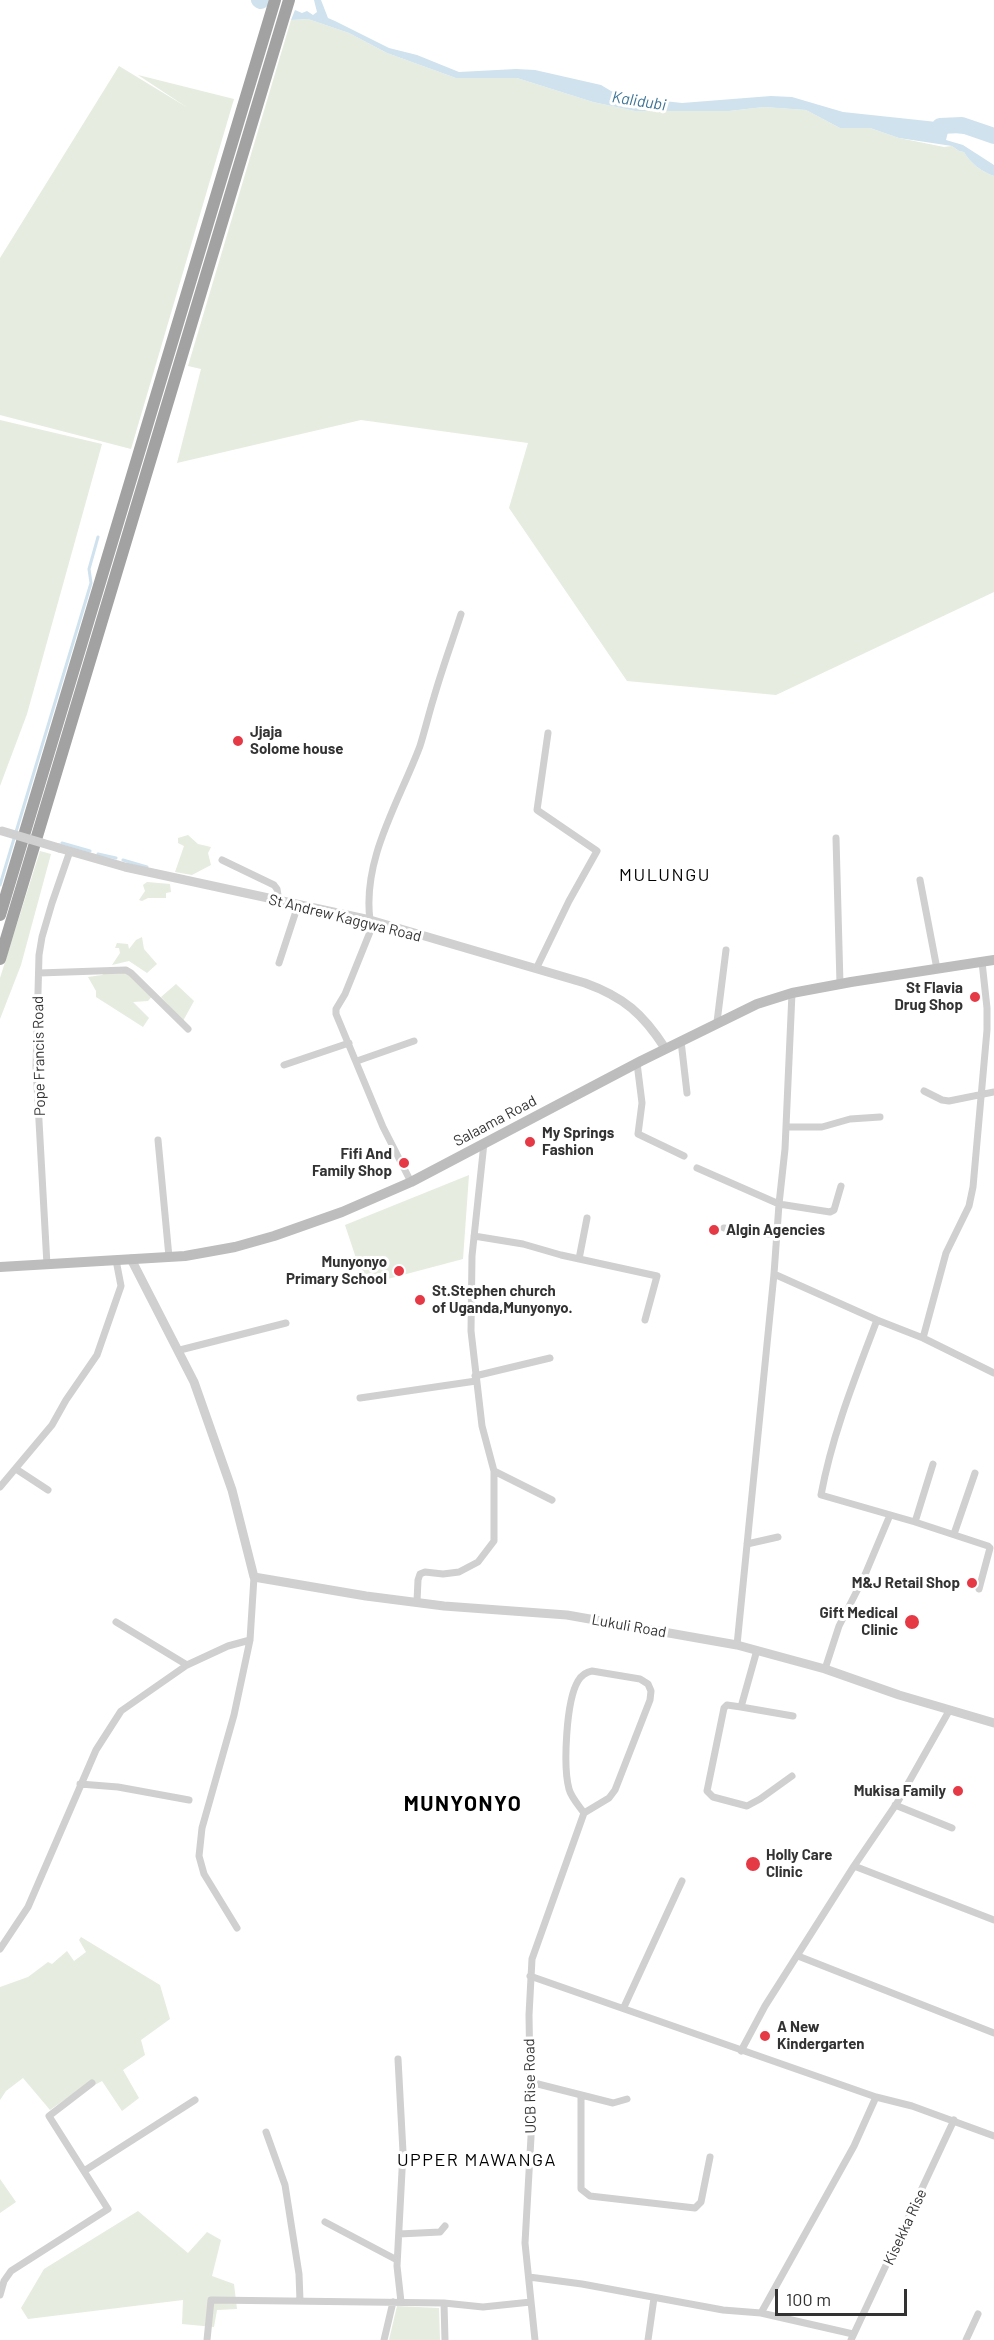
<!DOCTYPE html>
<html>
<head>
<meta charset="utf-8">
<style>
	body { margin:0 }
	#map { position:relative; width:994px; height:2340px; overflow:hidden; background:#fff; font-family:Barlow,sans-serif }
	canvas { display:block }
	.scale { position:absolute; left:775px; top:2289px; width:132px; height:27px; box-sizing:border-box; border:3px solid #333; border-top:0; padding-left:8px; font-size:18px; line-height:21px; white-space:nowrap; color:#333; -webkit-text-stroke:4px #fff; paint-order:stroke }
</style>
</head>
<body>
<div id="map">
<canvas width="994" height="2340"></canvas>
<div class="scale">100 m</div>
</div>
<script>
const ctx = document.querySelector('canvas').getContext('2d');
ctx.lineJoin = 'round';
function fill(path, color) { ctx.fillStyle = color; ctx.fill(path, 'evenodd'); }
function stroke(path, color, width, dash) { ctx.strokeStyle = color; ctx.lineWidth = width; ctx.lineCap = dash ? 'butt' : 'round'; ctx.setLineDash(dash || []); ctx.stroke(path); }
function drawText(font, color, halo, rows, align = 'center') {
  ctx.font = font + ' Barlow,sans-serif'; ctx.lineWidth = 6; ctx.setLineDash([]); ctx.textBaseline = 'middle'; ctx.strokeStyle = halo; ctx.fillStyle = color; for (const [text, x, y, turn = 0] of rows) {
    ctx.save(); ctx.translate(x, y); ctx.rotate((+turn || 0) * Math.PI / 180); ctx.textAlign = isNaN(turn) ? turn : align; if (halo) ctx.strokeText(text, 0, 0); ctx.fillText(text, 0, 0); ctx.restore();
  }
}
fill(new Path2D(`
	M308,19L349,33L387,53L456,78H517L593,102L635,111H729L764,107L806,110L840,128H870L899,138L944,147L952,146L959,151L964,152C970,163 982,172 994,176V592L776,695L627,681L509,508L528,443L361,420L177,463L201,369L188,366L291,20Z
	M119,66L188,108L138,75L234,99L131,449L0,415V258Z
	M0,420L102,444L27,714L0,786Z
	M188,835L198,844L211,847L208,853L211,865L192,875L175,872L184,846L178,843V838Z
	M40,851L51,854L21,965L0,1019V978Z
	M147,882L170,884L171,892L166,893V898H148L142,901L139,900L145,891L143,885Z
	M142,937L144,949L157,964L147,973L129,961L112,965L120,953L119,948H115L117,943L128,944L129,949L136,940Z
	M109,970H126L153,995L148,1001L133,1002L149,1018L143,1027L96,997V991L88,977L102,975Z
	M176,984L194,1001L183,1021L161,997Z
	M469,1175L463,1259L365,1285L345,1225Z
	M81,1937L160,1985L170,2019L141,2040L145,2055L123,2070L139,2098L122,2111L102,2081L89,2088L87,2084L50,2110L23,2078L6,2091L0,2100V1987L28,1977L48,1962L52,1964L67,1951L74,1961L86,1952L79,1940Z
	M0,2179L16,2202L0,2213Z
	M138,2211L188,2253L207,2232L221,2240L212,2276L234,2284L237,2309L217,2310L214,2327L182,2324L183,2300L28,2319L21,2308L44,2269Z
	M397,2306L439,2308L440,2340H389Z`), '#e6ecdf');
fill(new Path2D(`
	M314,0H321L328,18L335,21L389,48L417,55L459,72L516,69L535,70L601,85L611,91L629,97L682,103L771,96L792,97L843,112L965,125L964,134L948,132L946,140L963,145L994,165V176C982,172 970,163 964,152L959,151L952,146L899,138L870,128H840L806,110L764,107L729,111H635L593,102L517,78H456L387,53L349,33L308,19L291,20L295,10L302,13L307,11L313,15L317,12Z`), '#cfe2ee');
stroke(new Path2D(`
	M62,843L90,851
	M98,854L116,858
	M123,860L147,867
	M0,885L91,583L89,569L98,537`), '#cfe2ee', 3);
stroke(new Path2D(`
	M259,0L261,1
	M940,126L962,125L994,136`), '#cfe2ee', 16);
stroke(new Path2D(`
	M836,838L840,984
	M222,860L274,885L277,889L279,901
	M920,880L937,969
	M370,920C362,859 399,802 420,746C425,730 429,713 434,697C442,669 452,642 461,614
	M374,922L345,994L336,1009V1014L383,1127L411,1182
	M279,963L298,905
	M537,967L569,901L597,851L537,810L548,733
	M39,973L126,970L131,973L188,1029
	M717,1022L726,950
	M681,1041L687,1093
	M357,1061L414,1041
	M637,1063L642,1103L638,1134L684,1156
	M284,1065L349,1043
	M924,1091L942,1100L949,1101L994,1092
	M786,1127H822L850,1119L880,1117
	M158,1140L169,1257
	M697,1168L779,1204L830,1212L834,1210L841,1186
	M724,1228L777,1235
	M474,1236L523,1244L561,1255L657,1276L645,1320
	M579,1259L587,1218
	M47,1265L36,1067L39,955L42,937L52,903L70,851
	M774,1274L877,1320L923,1338L994,1373
	M877,1320C855,1378 832,1435 821,1495L915,1522L988,1546L990,1548L979,1589
	M923,1338L946,1253L969,1206L973,1187L987,1030V1008L982,962
	M180,1350L286,1323
	M475,1376L550,1358
	M360,1398L476,1381
	M16,1469L48,1490
	M494,1471L552,1500
	M0,1487L52,1425L66,1400L97,1355L121,1286L116,1260
	M915,1522L933,1464
	M954,1534L975,1473
	M747,1544L778,1537
	M417,1601L418,1580L420,1574L425,1572L443,1574L459,1572L478,1562L494,1541V1471L482,1426L471,1331L472,1256L484,1143
	M116,1622L187,1665
	M737,1645L774,1274L779,1204L785,1149L792,993
	M757,1650L741,1707L727,1705L724,1708L707,1791L713,1797L747,1806L760,1799L792,1776
	M825,1669L839,1626L864,1577L890,1515
	M741,1707L793,1716
	M80,1784L118,1787L189,1800
	M895,1805L952,1828
	M854,1866L994,1920
	M237,1928L204,1874L199,1856L202,1828L234,1715L250,1640L254,1577
	M0,1949L28,1907L96,1750L121,1711L187,1665L228,1646L250,1640
	M798,1956L994,2033
	M530,1976L876,2097L854,2146L761,2313
	M624,2007L682,1881
	M741,2051L765,2006L854,1866L897,1803L949,1711
	M398,2059L403,2152L397,2266L401,2302
	M530,2082L613,2103L627,2099
	M581,2095V2189L590,2196L695,2208L701,2202L710,2157
	M876,2097L912,2106L994,2136
	M266,2132L285,2185L299,2274L300,2301
	M84,2171L195,2100
	M325,2222L397,2260
	M399,2234L440,2232L445,2226
	M529,2277L582,2284L723,2310L761,2313L853,2334
	M0,2295L4,2281L11,2271L108,2209L49,2116L92,2083
	M444,2303L445,2340
	M207,2340L211,2300L444,2303L483,2307L531,2302
	M384,2340L393,2302
	M535,2340L525,2243L531,2137L529,2015L532,1959L584,1813L609,1798L615,1790L650,1700L651,1691L648,1684L640,1679L592,1671C586,1672 581,1676 578,1681C566,1701 563,1767 569,1789C571,1797 579,1806 584,1813
	M648,2340L654,2298
	M851,2340L954,2120
	M966,2340L978,2314`), '#d0d0d0', 7);
stroke(new Path2D(`
	M59,848L125,867L370,920L585,983C624,997 643,1014 665,1048
	M131,1259L194,1382L232,1490L254,1577L366,1596L444,1606L567,1615L737,1645L825,1669L899,1695L994,1723`), '#d0d0d0', 9);
stroke(new Path2D(`
	M0,1267L185,1256L235,1247L274,1236L342,1212L411,1182L641,1061L757,1004L792,993L851,982L994,960`), '#bdbdbd', 10);
stroke(new Path2D(`
	M0,915L275,0
	M0,959L289,0`), '#a2a2a2', 12);
stroke(new Path2D(`
	M2,831L59,848`), '#d0d0d0', 9);
for (const [x, y, r, color] of [
	[238,741,6,"#e63946"],
	[975,997,6,"#e63946"],
	[530,1142,6,"#e63946"],
	[404,1163,6,"#e63946"],
	[714,1230,6,"#e63946"],
	[399,1271,6,"#e63946"],
	[420,1300,6,"#e63946"],
	[972,1583,6,"#e63946"],
	[912,1622,8,"#e63946"],
	[958,1791,6,"#e63946"],
	[753,1864,8,"#e63946"],
	[765,2036,6,"#e63946"]
]) { const dot = new Path2D(); dot.arc(x, y, r, 0, 2 * Math.PI); ctx.fillStyle = color; ctx.fill(dot); stroke(dot, '#fff', 2); }
drawText('bold 15px', '#333', '#fff', [
	["Jjaja",250,732],
	["Solome house",250,749],
	["St Flavia",963,988,"right"],
	["Drug Shop",963,1005,"right"],
	["My Springs",542,1133],
	["Fashion",542,1150],
	["Fifi And",392,1154,"right"],
	["Family Shop",392,1171,"right"],
	["Algin Agencies",726,1230],
	["Munyonyo",387,1262,"right"],
	["Primary School",387,1279,"right"],
	["St.Stephen church",432,1291],
	["of Uganda,Munyonyo.",432,1308],
	["M&J Retail Shop",960,1583,"right"],
	["Gift Medical",898,1613,"right"],
	["Clinic",898,1630,"right"],
	["Mukisa Family",946,1791,"right"],
	["Holly Care",766,1855],
	["Clinic",766,1872],
	["A New",777,2027],
	["Kindergarten",777,2044]
], 'left');
drawText('15px', '#333', '#fff', [
	["St Andrew Kaggwa Road",345,918,14],
	["Pope Francis Road",39,1056,-91],
	["Salaama Road",495,1121,-28],
	["Lukuli Road",629,1626,10],
	["UCB Rise Road",530,2086,-91],
	["Kisekka Rise",905,2227,-65]
]);
drawText('italic 16px', '#3f7597', '#fff', [
	["Kalidubi",639,101,9]
]);
ctx.letterSpacing = '1.5px';
drawText('18px', '#000', '#fff', [
	["MULUNGU",665,875],
	["UPPER MAWANGA",477,2160]
]);
ctx.letterSpacing = '0px';
ctx.letterSpacing = '1.5px';
drawText('bold 21px', '#000', '#fff', [
	["MUNYONYO",463,1804]
]);
ctx.letterSpacing = '0px';
</script>
</body>
</html>
